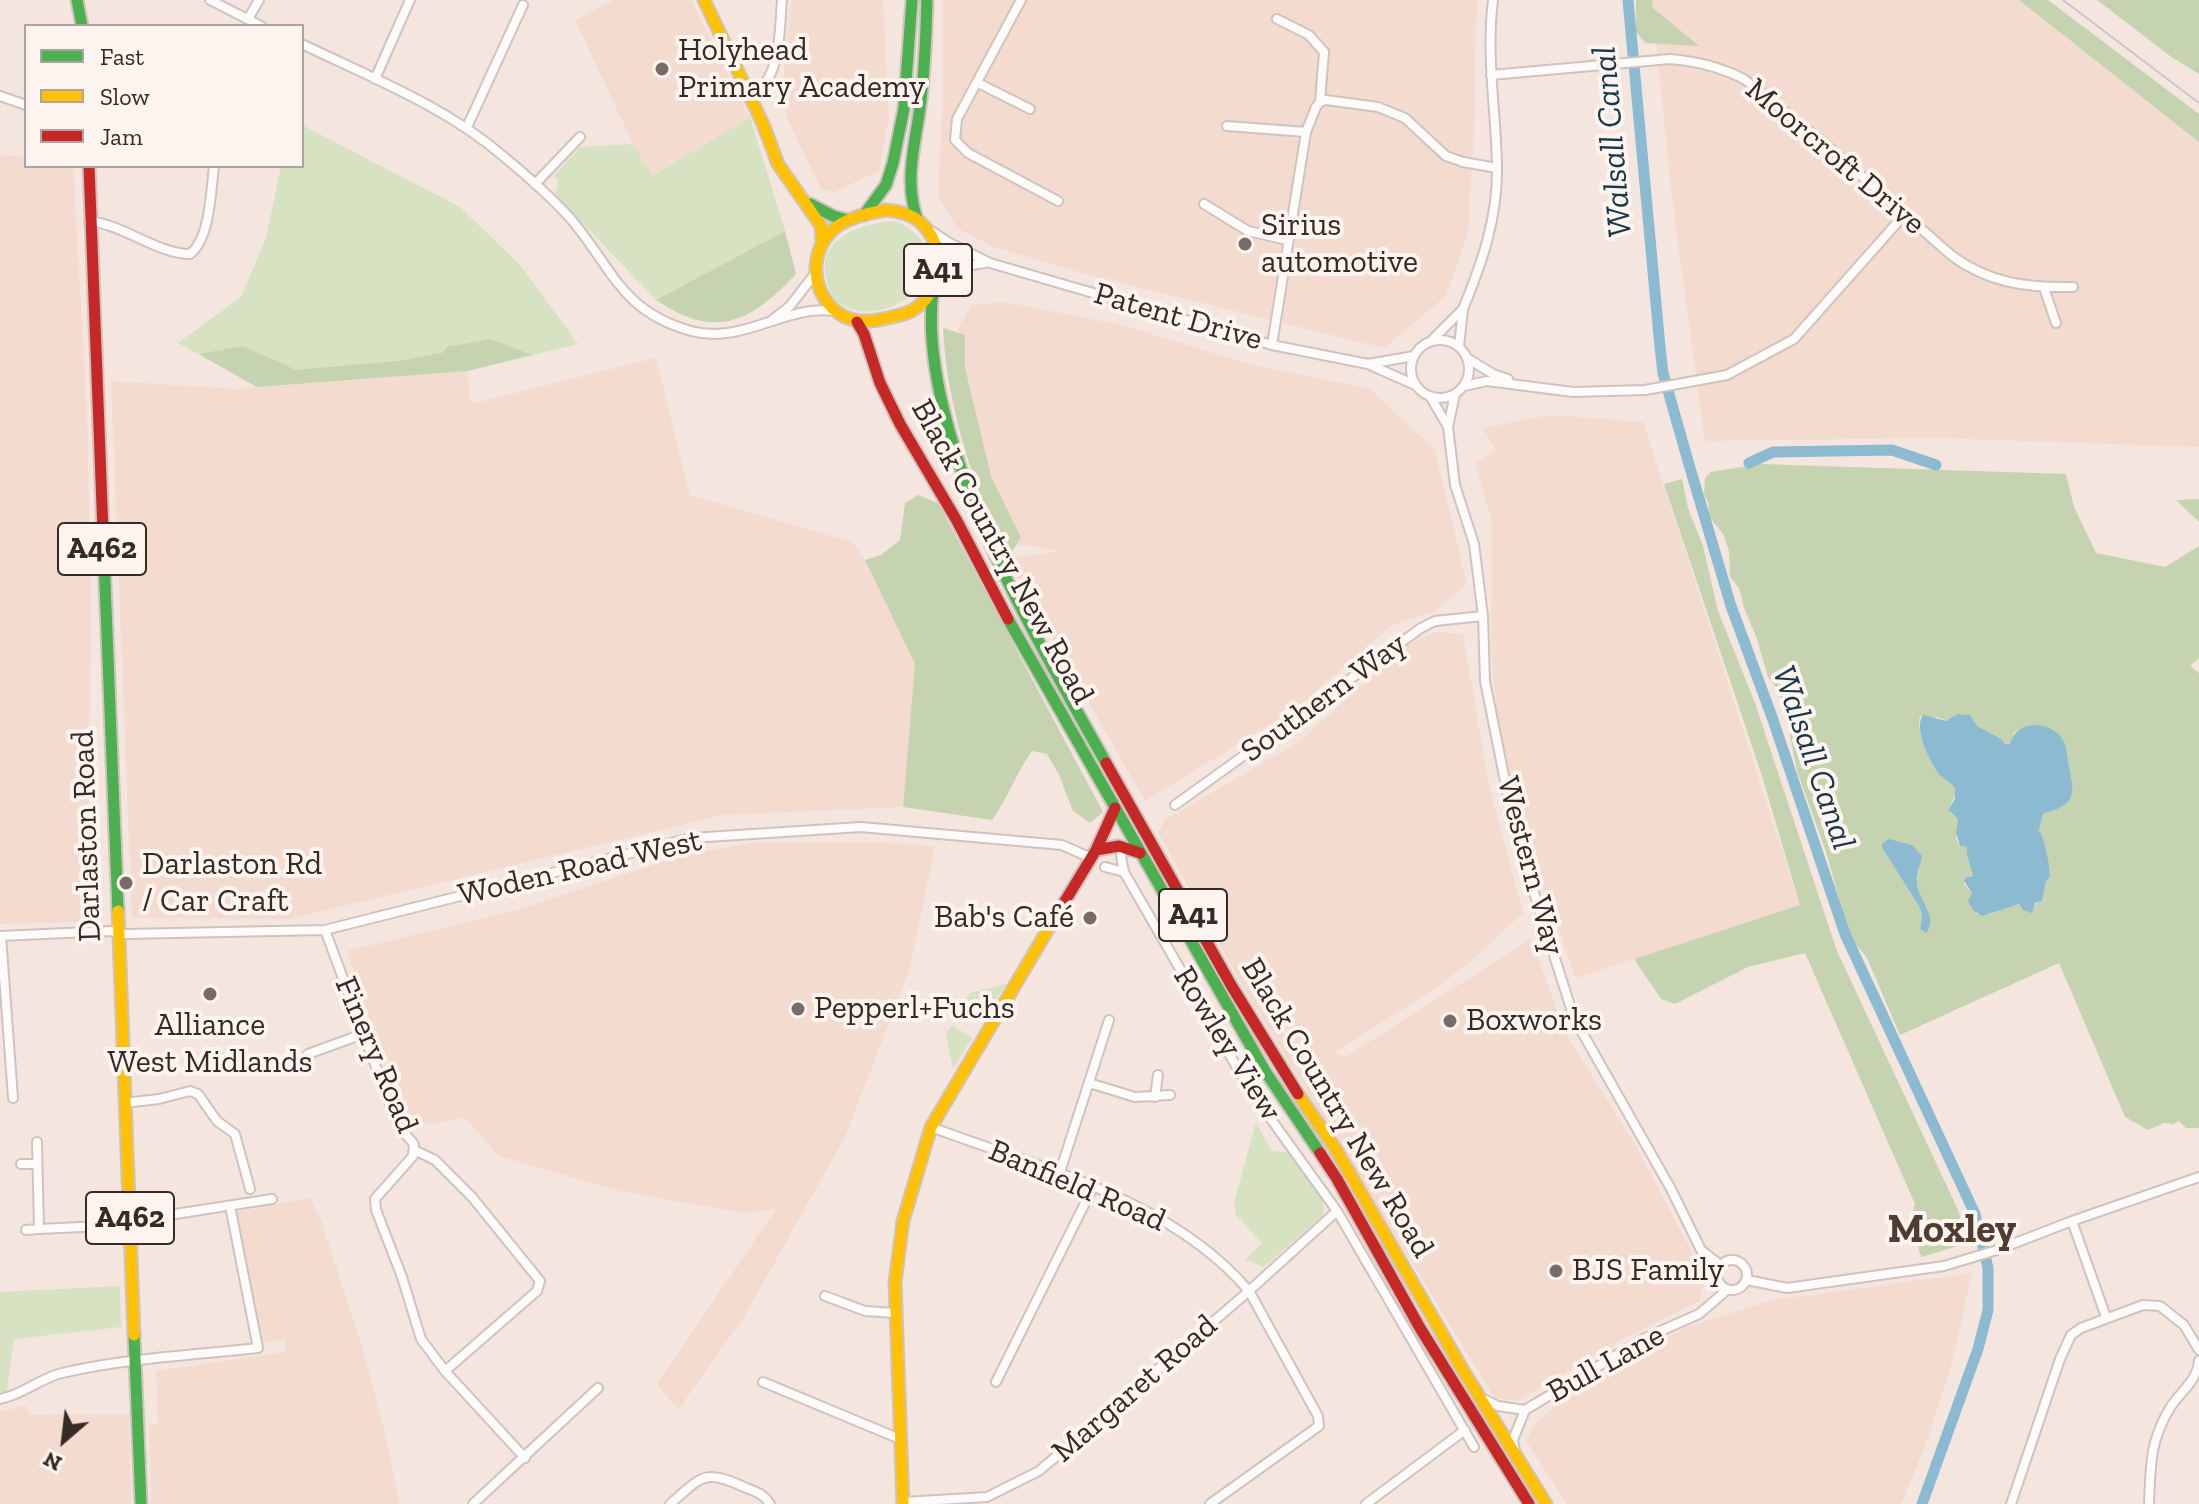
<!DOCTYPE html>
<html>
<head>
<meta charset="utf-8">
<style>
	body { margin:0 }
	#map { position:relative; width:2199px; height:1504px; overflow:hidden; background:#f4e6df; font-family:"Zilla Slab",serif }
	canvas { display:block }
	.legend { position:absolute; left:24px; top:24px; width:280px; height:144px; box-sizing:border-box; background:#fef4ef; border:2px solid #ada39f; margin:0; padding:10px 14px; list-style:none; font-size:24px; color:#342a26 }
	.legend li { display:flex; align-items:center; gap:16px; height:40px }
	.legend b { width:40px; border:2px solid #ada39f }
	.north { position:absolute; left:24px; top:1400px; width:80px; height:80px; -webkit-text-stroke:6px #fef4ef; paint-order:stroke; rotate:208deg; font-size:22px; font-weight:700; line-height:32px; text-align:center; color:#342a26 }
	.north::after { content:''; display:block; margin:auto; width:28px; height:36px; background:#342a26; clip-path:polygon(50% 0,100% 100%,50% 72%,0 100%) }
</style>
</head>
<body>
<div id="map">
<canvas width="2199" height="1504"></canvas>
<ul class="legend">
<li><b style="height:10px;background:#4caf50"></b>Fast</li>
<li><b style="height:10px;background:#ffc107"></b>Slow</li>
<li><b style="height:10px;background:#c62828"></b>Jam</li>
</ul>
<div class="north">N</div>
</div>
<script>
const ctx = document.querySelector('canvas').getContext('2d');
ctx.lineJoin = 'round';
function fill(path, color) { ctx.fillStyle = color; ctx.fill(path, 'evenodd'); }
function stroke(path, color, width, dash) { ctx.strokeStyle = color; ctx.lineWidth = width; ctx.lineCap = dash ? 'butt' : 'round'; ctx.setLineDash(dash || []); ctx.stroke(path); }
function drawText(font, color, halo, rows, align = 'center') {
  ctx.font = font + ' "Zilla Slab",serif'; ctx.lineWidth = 8; ctx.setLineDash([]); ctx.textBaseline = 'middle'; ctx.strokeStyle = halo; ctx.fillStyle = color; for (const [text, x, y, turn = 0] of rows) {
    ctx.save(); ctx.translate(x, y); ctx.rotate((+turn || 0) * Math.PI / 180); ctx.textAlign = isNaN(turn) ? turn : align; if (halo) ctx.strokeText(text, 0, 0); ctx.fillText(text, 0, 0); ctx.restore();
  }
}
fill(new Path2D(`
	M614,0H691L750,117L651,176L633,144L575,20Z
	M791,0H883L889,116L879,171L834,192L821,189L787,118L783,83Z
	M943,0H1479L1476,16L1474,128L1468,233L1446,296L1384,348L1082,273L991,246L957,228L938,195L943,97Z
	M1652,0H2019L2199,141V447L1934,438L1705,441L1671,191Z
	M0,155L26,157V166H73L87,410L91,605L87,922L0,924Z
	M1005,302L1122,325L1249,364L1370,389L1435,450L1467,584L1435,611L1392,625L1297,708L1145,801L1007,559L1062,551L1016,544L955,383L958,328L972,305Z
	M656,358L690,495L852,542L865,560L915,664L903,807L723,815L289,919L132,918L111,381L238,389L467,371L471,404Z
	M1550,415L1643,422L1800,905L1576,978L1529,851L1497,719L1491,647L1492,522L1475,463L1496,450L1483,428Z
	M1436,632L1463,634L1488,781L1523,913L1471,961L1439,986L1332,1054L1347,1056L1531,939L1565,1033L1636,1146L1705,1277L1699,1301L1623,1339L1518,1401L1494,1397L1245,991L1158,832L1166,819L1299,742L1403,647Z
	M751,843H887L935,846L910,968L845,1137L744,1317L678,1410L657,1384L776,1209L745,1213L619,1191L499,1156L464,1117L435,1124L403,1121L347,951L521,909L679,856Z
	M310,1198L322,1223L360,1339L383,1424L400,1504H151L149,1425L158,1424L156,1371L285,1352V1338L262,1343L235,1212Z
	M1972,1273L1953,1359L1928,1439L1901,1504H1567L1527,1442L1533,1426L1555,1406L1588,1384L1686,1327L1773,1300Z
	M25,1405L30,1415L129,1414L131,1504H0V1412Z`), '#f3dbd0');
fill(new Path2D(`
	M750,117L785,231L656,300L555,194L559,180L554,176L580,147L633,144L652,176Z
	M302,125L460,207L520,265L578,344L467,371L257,387L178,343L241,297L266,238L281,166H302Z
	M895,221C974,256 896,336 840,304C830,298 829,289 826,278C817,237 862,223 895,221Z
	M1006,984L987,1014L965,1001L970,993Z
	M952,1025L972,1038L953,1069L946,1033Z
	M1256,1122L1271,1150L1288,1153C1301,1169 1329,1193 1323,1215L1264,1267L1245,1260L1262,1243L1236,1215L1234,1203Z
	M120,1286L121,1327L14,1339L6,1397L0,1398V1292Z`), '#d6e2c2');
fill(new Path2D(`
	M1636,0H1652L1653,8L1699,46L1645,43L1636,32Z
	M2019,0H2048L2199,114V142Z
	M2097,0H2199V74L2170,56Z
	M785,231L796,274C750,323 715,340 656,300Z
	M943,328L965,335V368L991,476L1021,538L1007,559C974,486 947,409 943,328Z
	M491,339L532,355L467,371L257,387L199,354L243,346L296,370L398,361L442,353L447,347Z
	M1760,464L2066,474L2074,507L2096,553L2165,567L2199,546V658L2190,666L2199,673V1128H2186L2179,1121L2173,1124L2164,1123L2148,1130L2125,1117L2059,963L1900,1035L1867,958L1850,937L1826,852L1797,771L1785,711L1778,690L1768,677L1757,639L1744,608L1739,588L1730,577L1729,552L1724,535L1709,517L1708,502L1704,495L1705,478L1711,472ZM1958,715H1970L1977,726L2007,745L2011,743L2014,732L2029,725C2060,729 2062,737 2069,764C2076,795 2073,806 2043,814L2039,829C2044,840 2049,864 2050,875L2046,883L2042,901L2037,902L2033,908C2029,907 2024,905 2020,905C2013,904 1991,912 1985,915L1977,914L1972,893L1964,884L1965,877L1974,875C1971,865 1966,858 1967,847L1960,846L1956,839L1958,819L1949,812C1949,803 1957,799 1955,788C1951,783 1945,780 1941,775C1930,763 1916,732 1920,716L1933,719L1936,717L1947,721ZM1882,848L1922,856L1917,881L1925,933L1920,929L1922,915L1919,906Z
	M1682,479L1688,508L1703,546L1718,611L1755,703L1837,951L1959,1212L1965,1244L1921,1257L1911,1221L1915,1204L1805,953L1748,967L1675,1004L1661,999L1634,959L1800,905L1761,773L1664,484Z
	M918,495L938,503L1103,812L1090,823L1073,811L1059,775L1047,754L1032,751C1016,773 1008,798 992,820L903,807L915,664L865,560L881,555L900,540L905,503Z
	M2199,499V522L2176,500Z`), '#c6d3b0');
fill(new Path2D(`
	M1958,714L1970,715L1977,726L2001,739L2005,744H2010C2016,718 2052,721 2063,740C2067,747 2067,757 2069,765C2076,797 2074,805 2043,814L2039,830C2044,837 2050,865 2050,876L2046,882L2042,901L2035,903L2032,913L2023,910L2019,904C2006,909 1994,911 1982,916L1973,910L1968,901L1972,893L1964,881L1966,877L1973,876C1971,865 1966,858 1967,847L1960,846L1956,833L1958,819L1948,810L1955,799V788C1951,783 1945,780 1940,775C1930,763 1913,728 1923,715L1946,721Z
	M1889,839L1912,845L1922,856C1921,865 1916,874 1917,883C1918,901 1939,916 1926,933L1920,929L1922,915L1919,906L1882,848V844Z`), '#8cbad1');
stroke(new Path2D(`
	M1628,0L1660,347L1663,373L1690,468L1731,606L1772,717L1845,934L1975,1214L1988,1268V1310L1978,1349L1922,1504
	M1749,463L1773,452L1892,450L1936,465`), '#8cbad1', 11);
const street = new Path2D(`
	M210,0L261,26
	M1021,0L957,119L955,140L968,153L1058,201
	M248,19L259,0
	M1277,19L1309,35L1324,52L1320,102L1326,100L1378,107L1405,118L1446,156L1463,162L1497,168
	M302,44C370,77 445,106 503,156C526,175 550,196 570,218C613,268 620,311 691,331C743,345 786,304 834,311
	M1491,75L1670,59C1697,61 1720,67 1744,79L1824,143L1951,255C1988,283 2027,288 2073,287
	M375,79L410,0
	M978,83L1030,109
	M0,96L26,105
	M751,97C782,76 779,34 782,0
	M1227,126L1306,132
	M467,127L523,5
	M535,184L580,137
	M1204,204L1248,231L1287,240
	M89,221C124,225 158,254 190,254C210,239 211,191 214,166
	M933,232L948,242L990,263L1272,345L1368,364
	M940,278L950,268L985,263
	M2044,288L2056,323
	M1463,309C1482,263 1498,217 1497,166C1496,111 1486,56 1493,0
	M771,321L790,306L814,275
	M1411 369a29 29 0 1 1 58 0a29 29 0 1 1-58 0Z
	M1430,342L1463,309L1459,347
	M1272,345L1306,132L1316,107L1320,102
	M1414,356L1368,364L1415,385
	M1467,358L1493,374L1508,379
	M1464,386L1487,381L1573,392L1645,390L1727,375L1794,339L1904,215
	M1430,396L1448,427L1455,394
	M1448,427L1455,485L1474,544L1483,616L1485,681L1516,836L1574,1018L1671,1189L1701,1250L1720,1265
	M1175,805L1421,628L1435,621L1483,616
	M1105,867L1124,872L1121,856
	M1124,872L1250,1090L1337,1211L1474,1447
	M325,930L398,1126L414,1144L413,1156L375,1199L376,1210L402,1277L421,1339L445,1371L525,1458
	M0,936L111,931L125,934L325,930L691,838L861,827L1062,845L1091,858
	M1,936L13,1098
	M308,1054L363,1034
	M1089,1083L1135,1097L1170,1095
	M1155,1097L1158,1075
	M124,1103L159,1099L190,1091L198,1094L217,1121L235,1134L250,1189
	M931,1127C1040,1168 1171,1199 1249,1291L1318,1416L1319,1426L1210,1504
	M37,1142L39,1229L122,1225L130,1221L272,1199
	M414,1150L435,1160L472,1197L540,1281L537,1291L445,1371
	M21,1164H37
	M1059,1175L1109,1020
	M2072,1221L2106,1317
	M26,1230L39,1229
	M1717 1275a15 15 0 1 1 30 0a15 15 0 1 1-30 0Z
	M1747,1280L1787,1288L1944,1266L1997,1250L2072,1221L2199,1177
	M825,1296L865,1311L895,1313
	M763,1382L900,1439
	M996,1382L1093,1187
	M1480,1397L1498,1406L1525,1410L1647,1337L1699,1314L1727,1290
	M0,1399C23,1395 40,1378 62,1373C126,1358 194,1355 258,1348L230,1206
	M1515,1451L1513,1440L1525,1410
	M904,1502L987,1497L1039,1471L1249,1291L1337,1211
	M473,1504L598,1388
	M670,1504C702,1477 703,1468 744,1487C755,1491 764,1494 770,1504
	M1366,1504L1465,1430
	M2011,1504L2060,1359L2071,1335L2081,1328L2143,1305L2160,1306L2184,1325L2199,1350
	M2149,1504C2151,1465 2149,1443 2170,1408C2180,1392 2197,1381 2199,1361`);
const fast = new Path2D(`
	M77,0L82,26
	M810,204L833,216L848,220
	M864,215L886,185L893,163L904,108L912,0
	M917,219C904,180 915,146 920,107C925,72 926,36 927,0
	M933,290C928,331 934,371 944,411C975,538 1043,650 1106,763
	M104,558L118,911
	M1008,619L1265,1071L1320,1153
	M134,1335L141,1504`);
const slow = new Path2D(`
	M704,0L763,124L778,164L821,226L822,244
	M886,210C896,211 907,213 915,218C946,239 946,287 916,308C908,314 897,316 887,318C873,322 859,323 845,317C809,299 806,247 839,225C853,216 870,213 886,210Z
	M118,911L134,1335
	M1298,1094L1335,1148L1464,1372L1546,1504
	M903,1504L895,1282L903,1221L931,1127L1053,921`);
const jam = new Path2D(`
	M89,166L104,558
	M857,322L864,334L880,383L900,424L957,521L1008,619
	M1106,763L1231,985L1298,1094
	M1096,850L1119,846L1140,853
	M1053,921L1096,850L1115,808
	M1320,1153L1337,1179L1420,1328L1529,1504`);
stroke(street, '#cec3bd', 12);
stroke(fast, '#cec3bd', 15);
stroke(slow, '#cec3bd', 15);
stroke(jam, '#cec3bd', 15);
stroke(street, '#fdfbfa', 8);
stroke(fast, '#4caf50', 11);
stroke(slow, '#ffc107', 11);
stroke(jam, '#c62828', 11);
stroke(new Path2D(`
	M2063,0L2199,103`), '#cbc7c6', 2);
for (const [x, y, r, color] of [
	[662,69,8,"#776c67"],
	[1245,244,8,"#776c67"],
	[126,883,8,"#776c67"],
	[1090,918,8,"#776c67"],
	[210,994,8,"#776c67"],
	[798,1009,8,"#776c67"],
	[1450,1021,8,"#776c67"],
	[1556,1271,8,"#776c67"]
]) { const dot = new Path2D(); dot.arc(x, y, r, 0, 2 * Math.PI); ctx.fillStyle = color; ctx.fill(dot); stroke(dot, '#fef4ef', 3); }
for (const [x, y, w] of [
	[938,270,68],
	[102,549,88],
	[1193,915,68],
	[130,1218,88]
]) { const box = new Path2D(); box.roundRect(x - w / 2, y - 26, w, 52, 6); ctx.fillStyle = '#fef4ef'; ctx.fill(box); stroke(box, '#342a26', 2); }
drawText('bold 30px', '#342a26', null, [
	["A41",938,270],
	["A462",102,549],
	["A41",1193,915],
	["A462",130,1218]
]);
drawText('32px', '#342a26', '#fef4ef', [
	["Holyhead",678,51],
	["Primary Academy",678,88],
	["Sirius",1261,226],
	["automotive",1261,263],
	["Darlaston Rd",142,865],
	["/ Car Craft",142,902],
	["Bab's Café",1074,918,"right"],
	["Pepperl+Fuchs",814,1009],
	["Boxworks",1466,1021],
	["Alliance",210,1026,"center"],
	["West Midlands",210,1063,"center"],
	["BJS Family",1572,1271]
], 'left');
drawText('32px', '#342a26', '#fef4ef', [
	["Moorcroft Drive",1835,157,40],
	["Patent Drive",1178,317,16],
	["Black Country New Road",1002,552,61],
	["Southern Way",1324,698,-36],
	["Darlaston Road",87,836,-92],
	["Western Way",1530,866,75],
	["Woden Road West",580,868,-13],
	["Rowley View",1227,1044,58],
	["Finery Road",376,1055,67],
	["Black Country New Road",1337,1108,59],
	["Banfield Road",1077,1186,23],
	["Bull Lane",1606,1364,-29],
	["Margaret Road",1135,1389,-41]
]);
drawText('italic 34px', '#173848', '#fef4ef', [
	["Walsall Canal",1613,142,-95],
	["Walsall Canal",1813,758,71]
]);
drawText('bold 40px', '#4f3c32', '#fef4ef', [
	["Moxley",1952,1231]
]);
</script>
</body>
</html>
